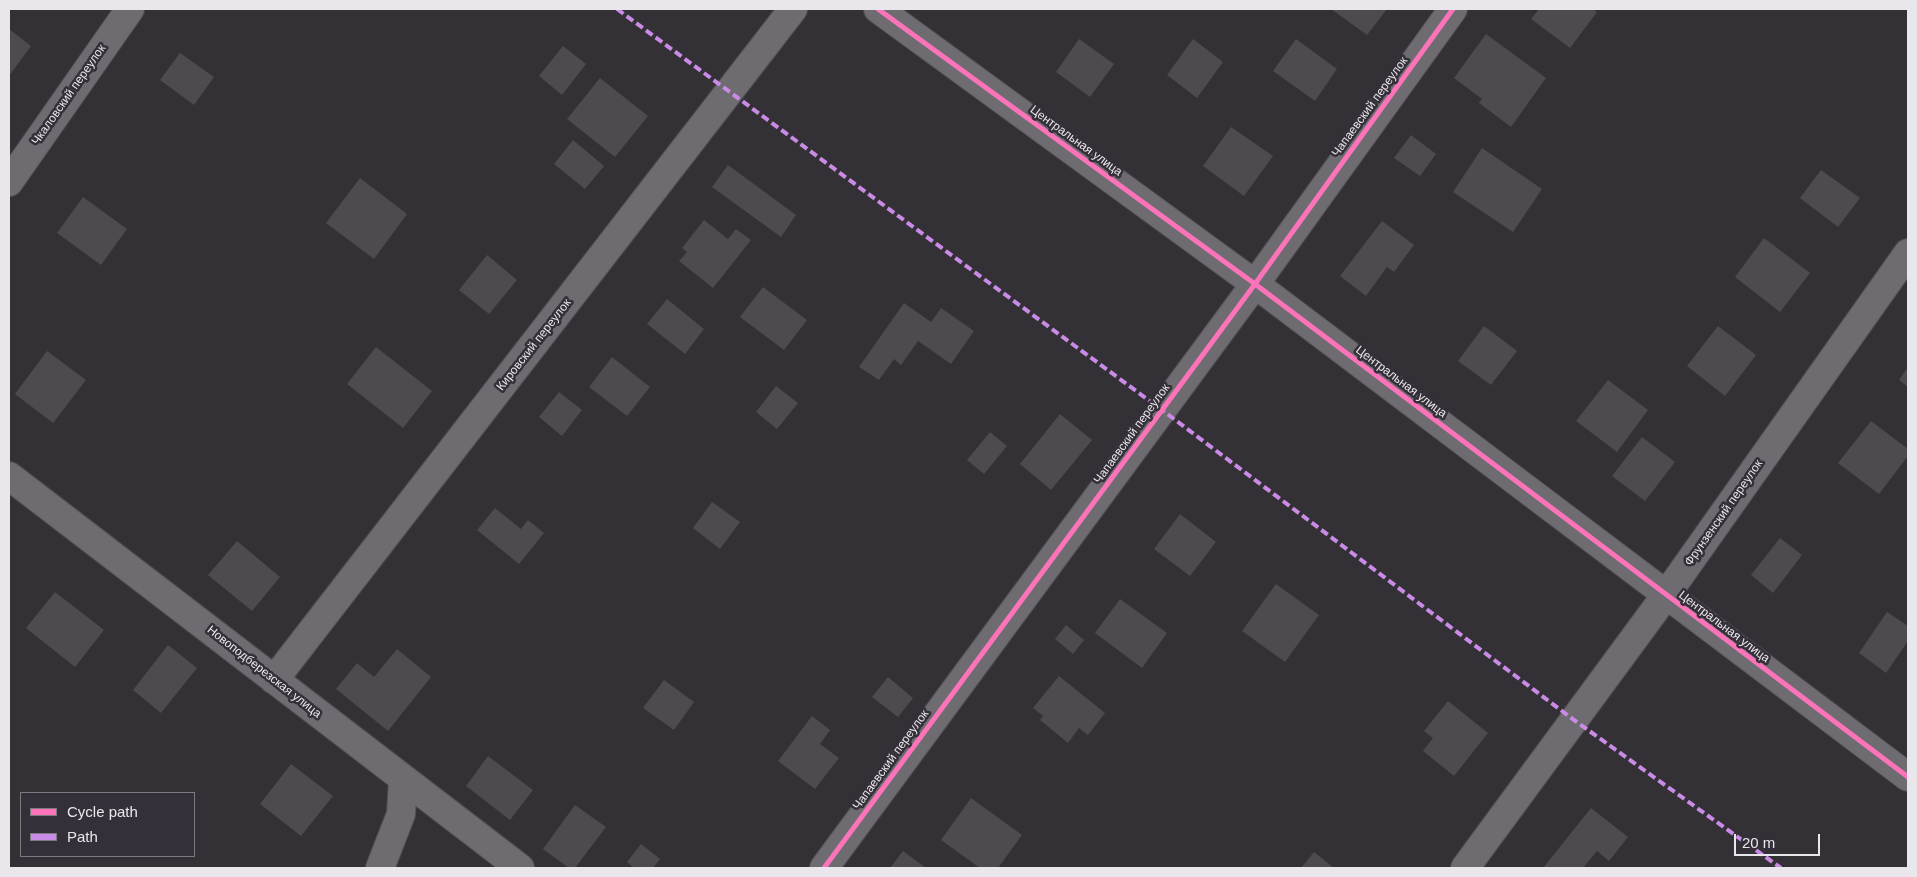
<!DOCTYPE html>
<html>
<head>
<meta charset="utf-8">
<style>
	body { margin:0 }
	#map { position:relative; width:1917px; height:877px; overflow:hidden; background:#343136; font-family:Helvetica,sans-serif }
	canvas { display:block }
	.frame { position:absolute; inset:0; border:10px solid #eae7ec; pointer-events:none }
	.legend { position:absolute; left:20px; top:792px; width:175px; height:65px; box-sizing:border-box; background:#342f38; border:1px solid #7d7980; margin:0; padding:6px 9px; list-style:none; font-size:15px; color:#eae7ec }
	.legend li { display:flex; align-items:center; gap:10px; height:25px }
	.legend b { width:25px; border:1px solid #7d7980 }
	.scale { position:absolute; left:1734px; top:834px; width:86px; height:22px; box-sizing:border-box; border:2px solid #eae7ec; border-top:0; padding-left:6px; font-size:15px; line-height:18px; white-space:nowrap; color:#eae7ec; -webkit-text-stroke:4px #342f38; paint-order:stroke }
</style>
</head>
<body>
<div id="map">
<canvas width="1917" height="877"></canvas>
<div class="frame"></div>
<ul class="legend">
<li><b style="height:6px;background:#fb73b8"></b>Cycle path</li>
<li><b style="height:6px;background:#ca8be6"></b>Path</li>
</ul>
<div class="scale">20 m</div>
</div>
<script>
const ctx = document.querySelector('canvas').getContext('2d');
ctx.lineJoin = 'round';
function fill(path, color) { ctx.fillStyle = color; ctx.fill(path, 'evenodd'); }
function stroke(path, color, width, dash) { ctx.strokeStyle = color; ctx.lineWidth = width; ctx.lineCap = dash ? 'butt' : 'round'; ctx.setLineDash(dash || []); ctx.stroke(path); }
function drawText(font, color, halo, rows, align = 'center') {
  ctx.font = font + ' Helvetica,sans-serif'; ctx.lineWidth = 5; ctx.setLineDash([]); ctx.textBaseline = 'middle'; ctx.strokeStyle = halo; ctx.fillStyle = color; for (const [text, x, y, turn = 0] of rows) {
    ctx.save(); ctx.translate(x, y); ctx.rotate((+turn || 0) * Math.PI / 180); ctx.textAlign = isNaN(turn) ? turn : align; if (halo) ctx.strokeText(text, 0, 0); ctx.fillText(text, 0, 0); ctx.restore();
  }
}
fill(new Path2D(`
	M1331,9H1387L1367,35Z
	M1539,9H1593L1597,12L1570,48L1531,19Z
	M9,29L31,46L9,76Z
	M1486,34L1546,78L1511,127L1479,103L1482,99L1454,78Z
	M1079,39L1114,64L1090,97L1056,72Z
	M1193,39L1223,62L1197,98L1167,75Z
	M1296,39L1337,69L1315,101L1273,71Z
	M563,46L586,64L562,95L539,76Z
	M180,53L214,77L194,105L160,80Z
	M600,78L648,116L615,157L567,119Z
	M1231,127L1273,156L1244,196L1203,166Z
	M1411,135L1436,154L1420,176L1394,158Z
	M573,140L604,166L585,189L554,164Z
	M1482,148L1542,189L1513,232L1453,192Z
	M728,165L796,215L781,237L712,187Z
	M1821,170L1860,198L1838,227L1800,198Z
	M360,178L407,214L374,259L326,223Z
	M83,197L127,229L101,265L57,233Z
	M704,220L728,239L736,229L751,240L713,288L679,261L687,252L682,248Z
	M1382,221L1414,245L1394,272L1387,267L1366,296L1340,276Z
	M1764,238L1810,273L1780,312L1735,277Z
	M487,255L517,280L489,314L459,290Z
	M763,287L807,320L784,350L740,317Z
	M667,299L704,329L685,354L647,324Z
	M904,303L931,322L941,308L974,331L951,364L918,341L901,365L894,359L879,380L859,367Z
	M1484,326L1517,351L1491,385L1458,361Z
	M1718,326L1756,355L1725,396L1687,366Z
	M376,347L432,391L403,428L347,384Z
	M47,351L86,380L53,423L15,394Z
	M612,357L650,387L627,416L589,387Z
	M1908,367V387L1899,380Z
	M1608,380L1648,410L1617,452L1576,421Z
	M776,386L798,403L777,429L756,412Z
	M559,392L582,410L562,436L539,417Z
	M1060,414L1092,440L1051,490L1020,464Z
	M1871,421L1908,449V456L1879,494L1838,463Z
	M990,432L1007,446L984,474L967,460Z
	M1642,437L1675,462L1645,501L1612,476Z
	M712,502L740,522L720,549L693,528Z
	M495,508L521,529L528,520L544,533L519,564L477,530Z
	M1180,514L1216,542L1190,576L1154,549Z
	M1780,538L1802,555L1773,593L1751,575Z
	M237,541L280,577L252,611L208,575Z
	M1276,584L1319,615L1285,662L1242,631Z
	M55,592L104,630L75,667L26,628Z
	M1120,599L1167,633L1142,668L1095,633Z
	M1887,612L1908,626V641L1886,673L1859,653Z
	M1066,625L1084,640L1073,654L1055,639Z
	M168,645L197,668L161,713L133,690Z
	M397,649L431,677L388,731L336,689L357,663L374,677Z
	M1059,676L1105,713L1088,735L1079,728L1068,743L1040,720L1043,716L1033,708Z
	M888,677L913,698L898,717L872,697Z
	M664,680L694,702L674,730L643,708Z
	M1448,701L1488,733L1454,776L1423,751L1433,738L1424,731Z
	M812,716L830,730L820,744L839,758L815,789L778,761Z
	M488,756L533,790L510,820L466,786Z
	M291,764L333,796L301,836L260,804Z
	M971,798L1022,835L998,868H980L941,840Z
	M575,805L606,827L575,868H569L543,849Z
	M1591,808L1628,837L1609,861L1597,851L1583,868H1543Z
	M641,844L660,859L653,868H634L627,862Z
	M903,851L926,868H890Z
	M1314,852L1334,868H1301Z`), '#4d4b4f');
const minor = new Path2D(`
	M878,9L1255,284L1908,777
	M9,182L130,9
	M9,476L520,868
	M274,680L793,9
	M380,868L401,814L403,779
	M824,868L1255,284L1453,9
	M1465,868L1666,595L1908,253`);
stroke(minor, '#514f53', 30);
stroke(minor, '#6f6c71', 28);
stroke(new Path2D(`
	M617,9L1162,410L1574,720L1781,868`), '#ca8be6', 4, [8, 4]);
stroke(new Path2D(`
	M878,9L1255,284L1908,777
	M824,868L1255,284L1453,9`), '#fb73b8', 5);
drawText('12px', '#eae7ec', '#342f38', [
	["Чкаловский переулок",69,95,-55],
	["Чапаевский переулок",1370,107,-54],
	["Центральная улица",1076,141,36],
	["Кировский переулок",534,345,-52],
	["Центральная улица",1401,382,37],
	["Чапаевский переулок",1132,434,-54],
	["Фрунзенский переулок",1724,513,-55],
	["Центральная улица",1724,627,37],
	["Новоподберезская улица",264,672,38],
	["Чапаевский переулок",891,760,-54]
]);
</script>
</body>
</html>
